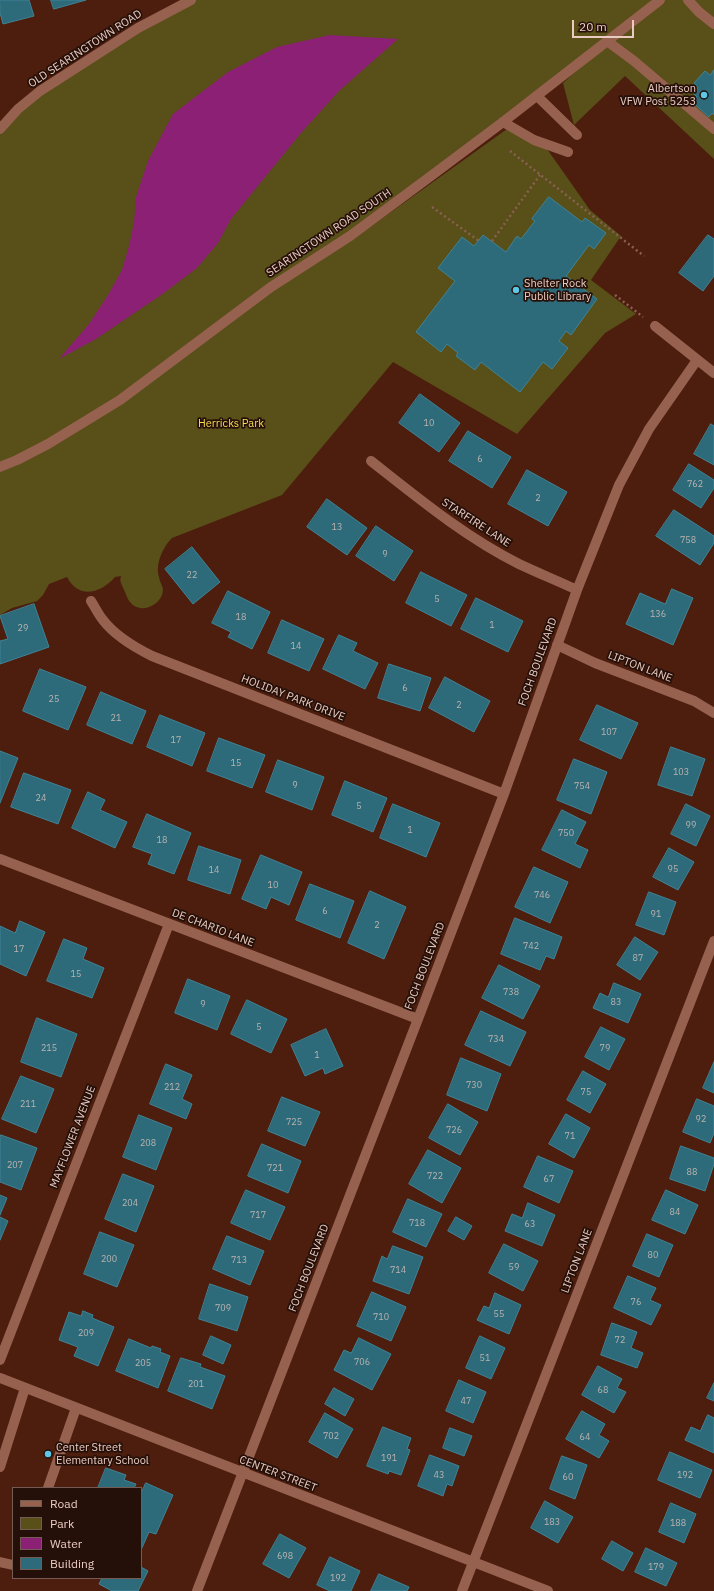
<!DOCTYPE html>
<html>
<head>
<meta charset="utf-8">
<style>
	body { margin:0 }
	#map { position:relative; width:714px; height:1591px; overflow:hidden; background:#4d1e0e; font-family:"IBM Plex Sans",sans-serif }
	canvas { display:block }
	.legend { position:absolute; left:12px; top:1487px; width:130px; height:92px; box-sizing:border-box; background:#251009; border:1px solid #745b53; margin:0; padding:5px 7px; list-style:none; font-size:12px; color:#eacbc1 }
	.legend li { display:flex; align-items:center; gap:8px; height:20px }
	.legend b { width:20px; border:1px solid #745b53 }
	.scale { position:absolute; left:572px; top:20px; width:62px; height:18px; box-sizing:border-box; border:2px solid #eacbc1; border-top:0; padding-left:5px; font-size:12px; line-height:14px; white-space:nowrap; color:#eacbc1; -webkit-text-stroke:3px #251009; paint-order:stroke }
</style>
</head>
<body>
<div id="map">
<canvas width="714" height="1591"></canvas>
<ul class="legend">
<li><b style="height:5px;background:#97614f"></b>Road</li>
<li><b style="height:11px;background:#594f19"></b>Park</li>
<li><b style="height:11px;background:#8c2074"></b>Water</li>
<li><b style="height:11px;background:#2d6a7a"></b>Building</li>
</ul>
<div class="scale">20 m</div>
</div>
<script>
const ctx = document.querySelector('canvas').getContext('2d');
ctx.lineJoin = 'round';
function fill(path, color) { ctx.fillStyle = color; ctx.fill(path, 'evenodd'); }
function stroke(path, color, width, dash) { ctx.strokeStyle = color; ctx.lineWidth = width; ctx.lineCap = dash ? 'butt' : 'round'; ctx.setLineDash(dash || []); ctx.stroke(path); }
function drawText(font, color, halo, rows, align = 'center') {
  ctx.font = font + ' "IBM Plex Sans",sans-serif'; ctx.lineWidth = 3.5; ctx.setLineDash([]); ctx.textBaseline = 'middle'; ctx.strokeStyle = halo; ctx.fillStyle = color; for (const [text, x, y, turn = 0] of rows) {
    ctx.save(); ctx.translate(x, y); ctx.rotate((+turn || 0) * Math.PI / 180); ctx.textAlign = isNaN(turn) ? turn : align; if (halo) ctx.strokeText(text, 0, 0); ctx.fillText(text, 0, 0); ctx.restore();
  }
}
fill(new Path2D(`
	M191,0H714V159L625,76L574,125L563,83L606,44L352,240L507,129L547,149L590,210L621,236L591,280L636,314L605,333L517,434L393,362L282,495L172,538C163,547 155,564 159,577C160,584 165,587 162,595C156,609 136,614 128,599C126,596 126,593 124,590C122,584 119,582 121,576L115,577C101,593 79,600 67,577L49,584L43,595L37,601L12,608L0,615V129L18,109Z`), '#594f19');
fill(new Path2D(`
	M330,35L398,39L339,91L301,133L231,219L218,243L197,268L164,293L96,339L59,359L89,324L108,295L122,270L129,246L134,223L136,197L148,161L173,114L228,72L277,47Z`), '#8c2074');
const building = new Path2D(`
	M0,0H29L34,16L3,24L0,13Z
	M51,0H86L54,9Z
	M714,70V115L712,113L709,117L692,102L697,97L693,93L698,88L694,83L705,71L710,75Z
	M549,197L582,222L585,218L606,233L594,249L589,245L566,276L597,299L571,335L566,331L559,341L568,348L552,369L543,362L520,392L481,362L475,370L456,356L458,353L447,344L441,352L416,332L455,281L438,268L462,237L474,246L483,235L506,252L517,236L521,239L535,221L532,219Z
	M708,235L714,239V276L703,291L679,273Z
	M420,394L460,423L439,452L399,423Z
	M711,424L714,426V465L694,454Z
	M468,431L511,457L492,488L449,461Z
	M689,464L714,480V488L701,508L673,490Z
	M527,470L567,492L548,526L508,504Z
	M327,499L367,528L347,555L307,527Z
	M674,510L714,536V543L700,565L656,536Z
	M376,526L413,551L394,581L356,556Z
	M192,547L220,582L193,604L165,569Z
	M421,572L467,595L451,626L406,603Z
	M672,589L693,598L673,645L626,624L640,593L665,604Z
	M228,591L270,612L252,649L228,637L231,632L212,623Z
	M476,598L523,621L508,652L461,629Z
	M34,604L49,647L0,664V641L8,639L0,616Z
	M282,620L324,639L309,671L268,653Z
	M339,635L357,643L353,651L378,663L365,689L323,669Z
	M389,664L431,678L420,711L378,698Z
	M40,669L86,687L68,730L23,711Z
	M445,677L490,701L474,732L429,708Z
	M101,692L146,711L132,744L87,725Z
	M597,705L638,723L621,759L580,740Z
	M160,715L205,733L192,766L147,747Z
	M219,738L265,755L252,788L207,771Z
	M671,747L705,759L692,796L658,785Z
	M0,751L18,758L0,803Z
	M574,759L607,772L591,814L557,800Z
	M278,760L324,777L312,810L266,792Z
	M24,773L71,790L58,824L11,807Z
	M345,781L387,798L373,832L332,815Z
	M88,792L105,800L100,810L127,822L115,848L72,828Z
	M393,804L440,823L426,857L380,838Z
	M686,804L710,816L696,846L671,834Z
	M562,810L586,822L575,844L588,850L580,868L542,850Z
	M147,814L191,833L174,874L148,864L152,854L133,847Z
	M199,846L241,860L230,894L188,880Z
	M669,848L694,862L678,890L653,877Z
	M261,855L302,872L289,905L271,897L266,909L242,899Z
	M534,867L568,882L550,923L515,907Z
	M310,884L354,901L340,938L296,920Z
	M370,891L406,907L384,959L348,943Z
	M649,892L676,902L664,935L636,925Z
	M515,918L562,937L554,959L546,956L540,970L501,954Z
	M20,921L45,932L26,976L0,964V926L15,933Z
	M635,937L658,952L640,980L617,965Z
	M64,939L87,948L83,959L104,968L92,998L47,981Z
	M499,965L540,986L523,1019L482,998Z
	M188,979L230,996L217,1030L175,1013Z
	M614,983L641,994L628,1023L593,1008L600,993L608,997Z
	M247,1000L287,1019L271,1053L231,1034Z
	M481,1011L526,1032L510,1066L465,1045Z
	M37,1018L77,1034L61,1077L21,1062Z
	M601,1027L625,1039L609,1070L585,1057Z
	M326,1029L343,1066L325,1074L323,1068L305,1076L291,1045Z
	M461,1058L501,1074L487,1111L447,1095Z
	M714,1062V1093L703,1088Z
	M166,1064L192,1075L182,1099L192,1104L186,1119L150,1104Z
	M583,1071L606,1084L590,1113L567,1100Z
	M21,1076L54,1089L36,1133L2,1119Z
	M282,1097L320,1112L305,1146L268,1131Z
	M697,1099L714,1106V1133L710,1143L683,1132Z
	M448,1104L478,1122L460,1155L429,1138Z
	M566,1114L590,1128L574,1158L549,1144Z
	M139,1115L172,1128L156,1170L123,1157Z
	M1,1135L37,1148L21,1190L0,1182V1138Z
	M262,1144L301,1161L288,1193L248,1176Z
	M681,1146L714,1158V1164L705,1191L670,1179Z
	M428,1150L461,1168L442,1203L409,1184Z
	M538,1156L573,1171L559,1203L524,1187Z
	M123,1174L154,1186L136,1232L105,1219Z
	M246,1190L285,1207L270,1240L231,1223Z
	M666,1190L698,1205L685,1234L652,1220Z
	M0,1195L7,1198L0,1215Z
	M408,1199L442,1214L426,1247L393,1232Z
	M528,1203L555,1215L542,1246L505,1231L512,1214L522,1218Z
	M0,1217L8,1221L0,1240Z
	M456,1217L472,1226L464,1240L448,1231Z
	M100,1232L134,1245L117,1287L84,1274Z
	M647,1234L673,1245L659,1277L633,1266Z
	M227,1236L264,1251L250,1285L213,1269Z
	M504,1244L538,1261L523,1291L489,1273Z
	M393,1246L423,1257L409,1294L373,1281L382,1256L387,1259Z
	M628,1276L656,1288L650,1300L661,1305L651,1325L614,1308Z
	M210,1284L248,1297L237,1331L199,1319Z
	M372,1292L406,1307L391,1341L357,1326Z
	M495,1293L521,1305L509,1334L477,1320L484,1306L489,1308Z
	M83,1311L93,1315L92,1318L114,1327L98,1366L74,1356L78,1347L59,1340L69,1312L81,1316Z
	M612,1323L637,1332L631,1348L643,1353L637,1368L601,1355Z
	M211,1336L231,1345L223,1364L203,1355Z
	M480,1336L505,1348L491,1379L466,1368Z
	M359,1338L391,1354L372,1390L334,1370L344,1350L351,1353Z
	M129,1339L151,1348L152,1346L161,1349L160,1352L170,1356L158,1388L116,1371Z
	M181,1358L201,1364L200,1367L225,1376L212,1409L168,1391Z
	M598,1366L622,1379L617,1388L626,1392L614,1413L582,1395Z
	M459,1380L486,1392L473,1423L446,1411Z
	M714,1383V1401L707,1398Z
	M334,1388L354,1399L345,1416L325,1404Z
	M582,1411L605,1424L599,1435L609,1441L599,1458L566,1439Z
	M325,1413L353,1429L337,1458L309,1442Z
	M708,1415L714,1418V1453L685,1440L691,1427L700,1431Z
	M383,1427L411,1438L407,1449L410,1450L401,1475L389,1471L388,1474L367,1466Z
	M450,1428L472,1436L464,1456L443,1448Z
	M670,1452L712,1470L700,1498L658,1480Z
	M430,1455L459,1466L452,1486L447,1484L443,1496L418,1486Z
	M562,1456L587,1465L575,1499L550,1489Z
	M106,1468L126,1475L124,1480L136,1484L134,1488H98Z
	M146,1483L173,1495L156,1534L149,1532L141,1550V1494Z
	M545,1501L573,1517L558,1543L531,1528Z
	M671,1503L696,1514L684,1543L659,1532Z
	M280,1534L306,1548L289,1578L263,1564Z
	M612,1541L633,1553L623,1571L602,1559Z
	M646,1548L677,1563L666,1586L635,1572Z
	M330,1557L360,1571L351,1591H330L317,1585Z
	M141,1567L148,1571L138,1591H112L99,1584L102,1578H141Z
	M379,1574L409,1587L407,1591H371Z`);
fill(building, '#2d6a7a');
stroke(building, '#3e8497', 1);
stroke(new Path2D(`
	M510,151L644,256
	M432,207L479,241
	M492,241L540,175
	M615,295L643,317`), '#896052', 2.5, [2, 3]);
stroke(new Path2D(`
	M688,0L699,12L714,24
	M607,41L634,61L714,129
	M537,96L577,135
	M503,122L534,140L568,152
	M0,1467L25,1388
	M48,1488L76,1408
	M0,1562L13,1565`), '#97614f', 10);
stroke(new Path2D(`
	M0,129L18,109L40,91L138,28L191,0
	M655,326L714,373
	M371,461C418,498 465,537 519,564C538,573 558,581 577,590
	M91,601C95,607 98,614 103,620C115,636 134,647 152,656L504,794
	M557,645L595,663L694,701L714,713
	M0,859L418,1019
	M0,1360L169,924
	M0,1378L548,1591
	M197,1591L418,1019L504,794L577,590L619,485L649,429L697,360
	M462,1591L714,941`), '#97614f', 10);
stroke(new Path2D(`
	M0,467L17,460L48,444L120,400L271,287L350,236L431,176L503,122L660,0`), '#97614f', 10);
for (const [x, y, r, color] of [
	[704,95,4,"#5ac8e6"],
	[516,290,4,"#5ac8e6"],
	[48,1454,4,"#5ac8e6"]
]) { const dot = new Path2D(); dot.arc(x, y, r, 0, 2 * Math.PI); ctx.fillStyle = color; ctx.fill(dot); stroke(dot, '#251009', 1.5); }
drawText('9px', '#bbb3af', null, [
	["10",429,423],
	["6",480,459],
	["762",695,484],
	["2",538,498],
	["13",337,527],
	["758",688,540],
	["9",385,554],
	["22",192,575],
	["5",437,599],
	["136",658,614],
	["18",241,617],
	["1",492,625],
	["29",23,628],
	["14",296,646],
	["6",405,688],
	["25",54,699],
	["2",459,705],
	["21",116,718],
	["107",609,732],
	["17",176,740],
	["15",236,763],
	["103",681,772],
	["9",295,785],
	["754",582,786],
	["24",41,798],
	["5",359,806],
	["99",691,825],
	["1",410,830],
	["750",566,833],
	["18",162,840],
	["95",673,869],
	["14",214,870],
	["10",273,885],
	["746",542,895],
	["6",325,911],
	["91",656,914],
	["2",377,925],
	["742",531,946],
	["17",19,949],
	["87",638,958],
	["15",76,974],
	["738",511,992],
	["83",616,1002],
	["9",203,1004],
	["5",259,1027],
	["734",496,1039],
	["215",49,1048],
	["79",605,1048],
	["1",317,1055],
	["730",474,1085],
	["212",172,1087],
	["75",586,1092],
	["211",28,1104],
	["92",701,1119],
	["725",294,1122],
	["726",454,1130],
	["71",570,1136],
	["208",148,1143],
	["207",15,1165],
	["721",275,1168],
	["88",692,1172],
	["722",435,1176],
	["67",549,1179],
	["204",130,1203],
	["84",675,1212],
	["717",258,1215],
	["718",417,1223],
	["63",530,1224],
	["80",653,1255],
	["200",109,1259],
	["713",239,1260],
	["59",514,1267],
	["714",398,1270],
	["76",636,1302],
	["709",223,1308],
	["55",499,1314],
	["710",381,1317],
	["209",86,1333],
	["72",620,1340],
	["51",485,1358],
	["706",362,1362],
	["205",143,1363],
	["201",196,1384],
	["68",603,1390],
	["47",466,1401],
	["702",331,1436],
	["64",585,1437],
	["191",389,1458],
	["43",439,1475],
	["192",685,1475],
	["60",568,1477],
	["183",552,1522],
	["188",678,1523],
	["698",285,1556],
	["179",656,1567],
	["192",338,1578]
]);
drawText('11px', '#eacbc1', '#251009', [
	["OLD SEARINGTOWN ROAD",85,49,-33],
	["SEARINGTOWN ROAD SOUTH",329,233,-34],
	["STARFIRE LANE",476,523,33],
	["FOCH BOULEVARD",538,662,-70],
	["LIPTON LANE",640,667,21],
	["HOLIDAY PARK DRIVE",293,698,21],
	["DE CHARIO LANE",213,928,21],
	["FOCH BOULEVARD",425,966,-69],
	["MAYFLOWER AVENUE",73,1137,-69],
	["LIPTON LANE",577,1261,-69],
	["FOCH BOULEVARD",309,1268,-69],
	["CENTER STREET",278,1474,21]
]);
drawText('11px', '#eacbc1', '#251009', [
	["Albertson",696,89,"right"],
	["VFW Post 5253",696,102,"right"],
	["Shelter Rock",524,284],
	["Public Library",524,297],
	["Center Street",56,1448],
	["Elementary School",56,1461]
], 'left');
drawText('11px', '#f9df51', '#251009', [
	["Herricks Park",231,424]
]);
</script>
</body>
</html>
